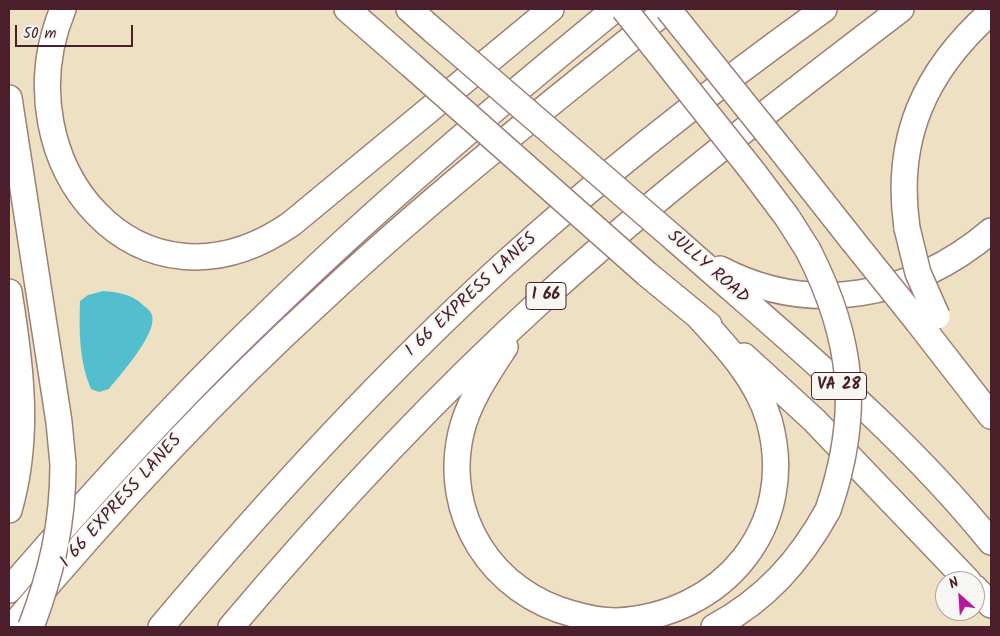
<!DOCTYPE html>
<html>
<head>
<meta charset="utf-8">
<style>
	body { margin:0 }
	#map { position:relative; width:1000px; height:636px; overflow:hidden; background:#eee0c2; font-family:Kalam,sans-serif }
	canvas { display:block }
	.frame { position:absolute; inset:0; border:10px solid #4a1f2b; pointer-events:none }
	.north { position:absolute; left:935px; top:571px; width:50px; height:50px; box-sizing:border-box; background:#f6f6f2; border:1px solid #b1a0a2; border-radius:50%; rotate:334deg; font-size:14px; font-weight:700; line-height:20px; text-align:center; color:#4a1f2b }
	.north::after { content:''; display:block; margin:auto; width:18px; height:22px; background:#b5179e; clip-path:polygon(50% 0,100% 100%,50% 72%,0 100%) }
	.scale { position:absolute; left:15px; top:25px; width:118px; height:22px; box-sizing:border-box; border:2px solid #4a1f2b; border-top:0; padding-left:6px; font-size:15px; line-height:18px; white-space:nowrap; color:#4a1f2b; -webkit-text-stroke:4px #f6f6f2; paint-order:stroke }
</style>
</head>
<body>
<div id="map">
<canvas width="1000" height="636"></canvas>
<div class="frame"></div>
<div class="north">N</div>
<div class="scale">50 m</div>
</div>
<script>
const ctx = document.querySelector('canvas').getContext('2d');
ctx.lineJoin = 'round';
function fill(path, color) { ctx.fillStyle = color; ctx.fill(path, 'evenodd'); }
function stroke(path, color, width, dash) { ctx.strokeStyle = color; ctx.lineWidth = width; ctx.lineCap = dash ? 'butt' : 'round'; ctx.setLineDash(dash || []); ctx.stroke(path); }
function drawText(font, color, halo, rows, align = 'center') {
  ctx.font = font + ' Kalam,sans-serif'; ctx.lineWidth = 4.5; ctx.setLineDash([]); ctx.textBaseline = 'middle'; ctx.strokeStyle = halo; ctx.fillStyle = color; for (const [text, x, y, turn = 0] of rows) {
    ctx.save(); ctx.translate(x, y); ctx.rotate((+turn || 0) * Math.PI / 180); ctx.textAlign = isNaN(turn) ? turn : align; if (halo) ctx.strokeText(text, 0, 0); ctx.fillText(text, 0, 0); ctx.restore();
  }
}
fill(new Path2D(`
	M103,291C117,292 132,294 143,305C145,307 150,310 151,313C161,330 120,375 109,389L99,392L91,389C79,361 79,331 80,301L88,295Z`), '#53bfce');
const motorway = new Path2D(`
	M63,9C0,162 139,329 291,224L551,9
	M347,9L411,65
	M409,9L435,32
	M9,98L59,422L63,464
	M782,151L853,241
	M754,173L787,217L808,250
	M907,228C894,138 925,71 991,12
	M676,240C784,336 900,429 991,542
	M720,269C812,317 913,297 991,231
	M647,274L709,325
	M9,292C21,366 30,438 9,510
	M918,322L991,416
	M505,347C488,373 468,402 461,433C442,515 492,593 573,614C586,618 602,621 616,621C723,616 799,526 769,420C757,379 725,345 697,315
	M744,356L814,420L968,581
	M975,588L991,605
	M9,590C90,496 173,404 263,318C375,209 494,108 615,9
	M12,627C109,511 212,400 324,298C433,196 551,103 668,9
	M161,627C267,501 378,380 499,269C602,175 711,90 824,9
	M231,627C329,511 432,400 544,298C658,195 779,102 901,9
	M714,627C765,600 800,561 828,510`);
stroke(motorway, '#9c8076', 28);
stroke(motorway, '#fff', 25);
const motorwayBridge = new Path2D(`
	M624,9L754,173
	M668,9L782,151
	M435,32L676,240
	M411,65L647,274
	M907,228L918,273L937,316
	M853,241L918,322
	M808,250C854,340 861,415 828,510
	M31,627C52,571 63,524 63,464`);
stroke(motorwayBridge, '#9c8076', 28, []);
stroke(motorwayBridge, '#fff', 25);
for (const [x, y, w] of [
	[546,296,40],
	[839,386,55]
]) { const box = new Path2D(); box.roundRect(x - w / 2, y - 13.5, w, 27, 4); ctx.fillStyle = '#f6f6f2'; ctx.fill(box); stroke(box, '#4a1f2b', 1); }
drawText('bold 16px', '#4a1f2b', null, [
	["I 66",546,296],
	["VA 28",839,386]
]);
drawText('18px', '#4a1f2b', '#f6f6f2', [
	["SULLY ROAD",707,268,41],
	["I 66 EXPRESS LANES",472,296,-43],
	["I 66 EXPRESS LANES",122,502,-48]
]);
</script>
</body>
</html>
